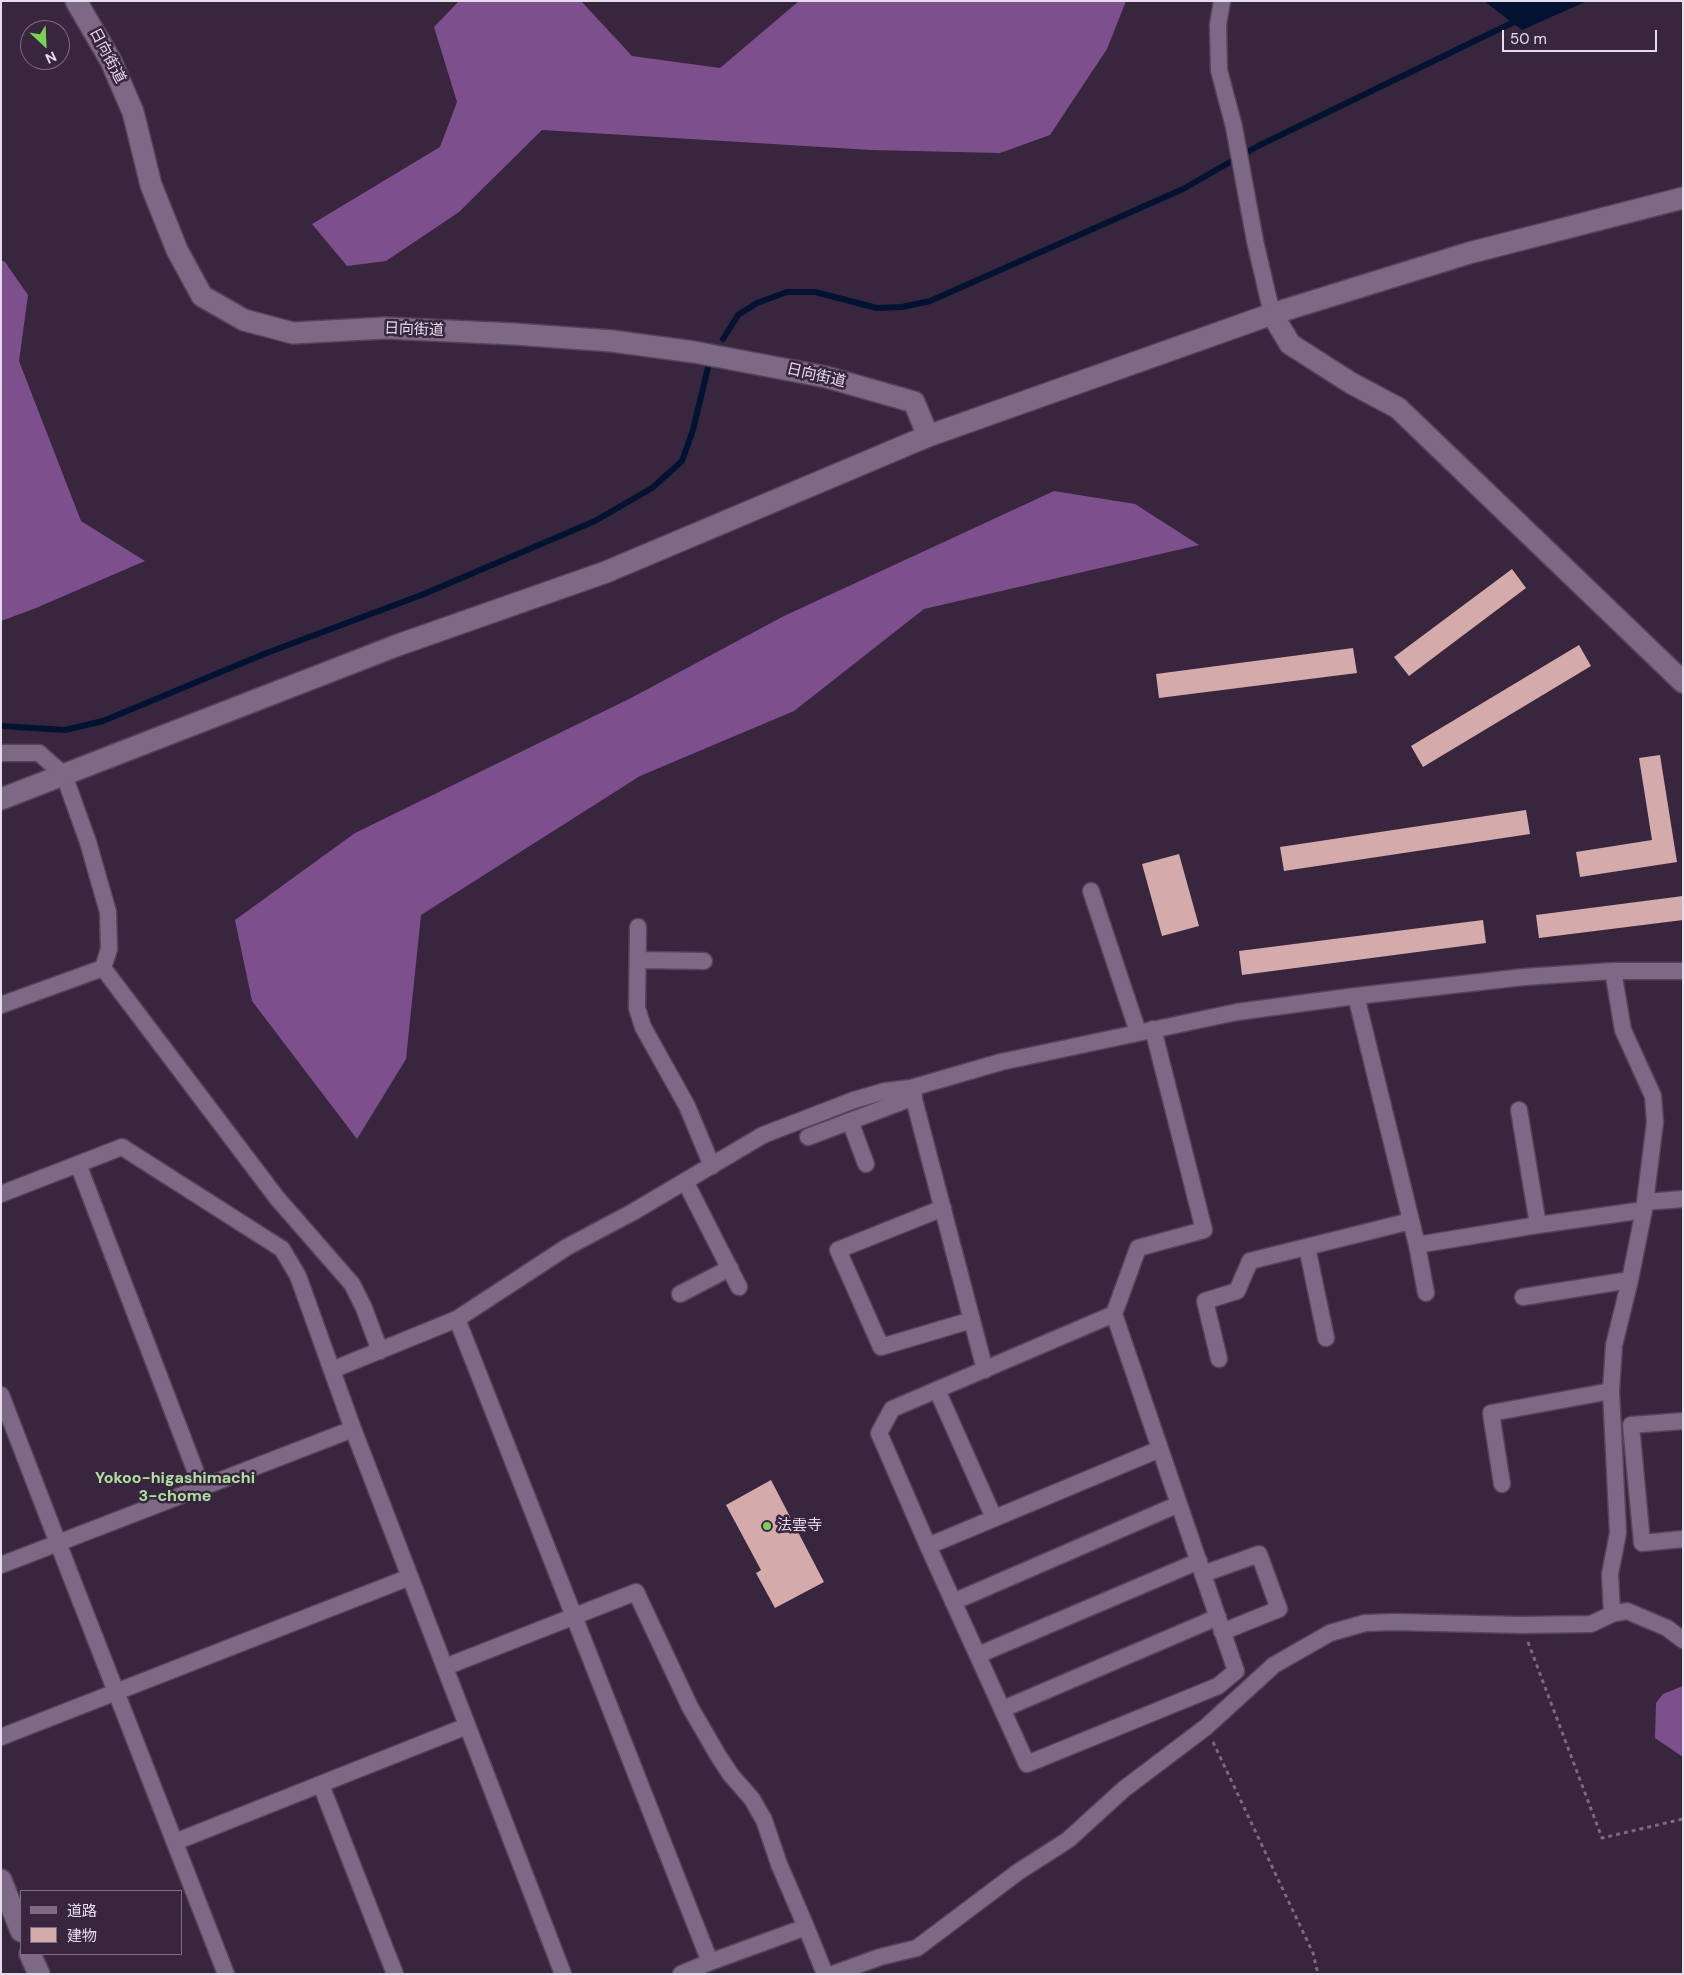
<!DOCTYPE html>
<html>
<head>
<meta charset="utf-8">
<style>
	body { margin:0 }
	#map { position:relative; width:1684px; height:1975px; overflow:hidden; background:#38253e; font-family:"DM Sans","Noto Sans JP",sans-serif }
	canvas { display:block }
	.frame { position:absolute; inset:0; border:2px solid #e7dcec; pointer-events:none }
	.legend { position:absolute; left:20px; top:1890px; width:162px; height:65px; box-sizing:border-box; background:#38253e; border:1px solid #7e6e84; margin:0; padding:6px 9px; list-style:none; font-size:15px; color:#e7dcec }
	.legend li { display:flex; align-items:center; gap:10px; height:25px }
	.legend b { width:25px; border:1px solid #7e6e84 }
	.north { position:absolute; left:20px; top:20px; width:50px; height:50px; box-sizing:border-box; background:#38253e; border:1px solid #7e6e84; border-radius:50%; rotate:155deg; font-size:14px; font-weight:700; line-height:20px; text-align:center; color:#e7dcec }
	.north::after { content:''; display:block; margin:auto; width:18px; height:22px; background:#7bd156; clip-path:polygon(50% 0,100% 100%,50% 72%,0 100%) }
	.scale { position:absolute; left:1502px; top:30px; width:155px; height:22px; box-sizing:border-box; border:2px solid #e7dcec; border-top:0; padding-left:6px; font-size:15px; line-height:18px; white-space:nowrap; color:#e7dcec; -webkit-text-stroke:4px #38253e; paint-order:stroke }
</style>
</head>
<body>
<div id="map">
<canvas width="1684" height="1975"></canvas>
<div class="frame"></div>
<ul class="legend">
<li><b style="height:6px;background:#7d6885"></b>道路</li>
<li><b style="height:14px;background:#d5aaab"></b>建物</li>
</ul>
<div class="north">N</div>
<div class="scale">50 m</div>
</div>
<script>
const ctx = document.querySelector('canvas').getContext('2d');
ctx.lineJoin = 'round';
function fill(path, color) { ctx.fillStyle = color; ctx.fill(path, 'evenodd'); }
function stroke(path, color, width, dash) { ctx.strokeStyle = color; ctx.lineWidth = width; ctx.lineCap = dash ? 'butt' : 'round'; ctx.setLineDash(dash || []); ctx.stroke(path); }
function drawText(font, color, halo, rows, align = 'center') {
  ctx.font = font + ' "DM Sans","Noto Sans JP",sans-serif'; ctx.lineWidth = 5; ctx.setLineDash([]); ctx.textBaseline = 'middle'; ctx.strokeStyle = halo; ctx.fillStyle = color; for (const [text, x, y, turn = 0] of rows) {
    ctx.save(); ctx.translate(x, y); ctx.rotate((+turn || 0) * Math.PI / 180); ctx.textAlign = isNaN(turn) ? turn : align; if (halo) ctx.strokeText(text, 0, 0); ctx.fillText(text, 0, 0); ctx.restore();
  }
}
fill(new Path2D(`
	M459,1H581L632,56L720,68L799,1H1126L1107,49L1050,135L1000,153L871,150L542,130L459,212L386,261L347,266L312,224L440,147L457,102L434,27Z
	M1,260L5,262L28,295L19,361L81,521L145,561L36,608L1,621Z
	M1054,491L1135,504L1199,545L924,609L794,711L640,776L421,915L406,1059L357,1139L252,1001L235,920L355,833L631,698L784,616Z
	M1683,1686V1757L1655,1738L1656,1703L1663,1694Z`), '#7e4f8d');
fill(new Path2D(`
	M1484,1H1587L1522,30Z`), '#011331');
stroke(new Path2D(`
	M723,339L738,315L757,303L787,292H815L877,308L902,307L930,301L1183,189L1258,146L1518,20
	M1,726L65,730L103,721L264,654L424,594L595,521L652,488L682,461L693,430L710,359`), '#011331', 6);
fill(new Path2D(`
	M1512,569L1526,588L1409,676L1394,657Z
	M1579,645L1591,666L1423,767L1411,746Z
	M1353,648L1357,673L1159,698L1156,674Z
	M1660,755L1677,862L1580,877L1576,852L1652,840L1639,758Z
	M1526,810L1530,834L1284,871L1280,847Z
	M1179,854L1199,926L1162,936L1142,864Z
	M1683,896V920L1539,938L1536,915Z
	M1483,920L1486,943L1242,975L1239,951Z
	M771,1480L824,1582L775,1608L756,1573L761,1570L726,1505Z`), '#d5aaab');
const minor = new Path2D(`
	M1222,1L1218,25L1219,70L1234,127L1255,241L1272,314
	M1,753H39L64,775L88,842L108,912L109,949L103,968L277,1198L352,1284L364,1308L380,1351
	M1091,891L1138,1032
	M638,927L637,1008L643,1027L687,1106L712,1166
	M638,960L704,961
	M1356,996L1417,1245L1538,1225L1644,1210
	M1,1005L103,968
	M911,1088L985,1370
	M1519,1110L1538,1225
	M850,1121L866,1164
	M808,1137L914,1097
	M78,1164L202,1488
	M685,1181L739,1287
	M1,1194L122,1147L282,1249L298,1276L353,1429L58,1543L1,1395
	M1645,1202L1683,1199
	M943,1208L838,1250L881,1347L972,1320
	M1417,1245L1426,1293
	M1307,1247L1326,1338
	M680,1294L730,1268
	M1523,1297L1630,1280
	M1114,1314L892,1409L879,1433L928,1546L1027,1764L1218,1686L1236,1671L1114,1314L1138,1248L1204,1230L1153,1029
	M457,1319L710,1962L681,1974
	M1219,1359L1205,1301L1237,1291L1250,1261L1411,1221
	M332,1370L457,1319L567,1247L633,1212L763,1135L854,1100L885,1091L911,1088L1001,1062L1237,1012L1356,996L1524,977L1613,971H1683
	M937,1390L994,1518
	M1683,1421L1631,1425L1642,1543L1683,1539
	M353,1429L563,1974
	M1502,1484L1491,1413L1611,1391
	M928,1546L1160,1449
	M1,1565L58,1543L226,1974
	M1203,1574L1259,1554L1279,1609L1222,1632
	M953,1602L1179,1504
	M1612,1614L1610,1574L1618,1533L1611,1391L1614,1345L1630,1280L1644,1210L1655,1122L1653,1096L1623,1030L1613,971
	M978,1655L1199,1561
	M445,1667L636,1592L690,1707L719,1757L731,1775L752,1799L764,1820L779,1864L806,1927
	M1003,1709L1218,1617
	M1,1737L410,1577
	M321,1785L395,1974
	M175,1842L467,1726
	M710,1962L806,1927L825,1974
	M833,1974L880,1957L917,1948L1018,1872L1068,1840L1124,1789L1206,1727L1274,1665L1330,1633L1365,1623L1395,1622L1521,1625L1591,1624L1612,1614L1627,1611L1667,1628L1683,1640`);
const tertiary = new Path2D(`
	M76,1L111,61L133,112L151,185L177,250L202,296L244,320L293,333L385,328L514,334L612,341L694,352L826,377L914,402L928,436
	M1272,314L1290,344L1351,383L1398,408L1683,682
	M1,799L398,645L606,572L928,436L1272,314L1469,253L1683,198
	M1,1880L21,1931
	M30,1954L39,1974`);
stroke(minor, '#534458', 19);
stroke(tertiary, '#534458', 24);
stroke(new Path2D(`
	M1528,1642L1602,1838L1683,1819
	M1213,1742L1313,1953L1318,1974`), '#7a6a80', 3, [4, 4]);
stroke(minor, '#7d6885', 16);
stroke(tertiary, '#7d6885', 21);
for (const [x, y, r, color] of [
	[767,1526,5,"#7bd156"]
]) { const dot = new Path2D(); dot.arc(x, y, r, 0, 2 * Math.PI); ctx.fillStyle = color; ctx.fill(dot); stroke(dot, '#38253e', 2); }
drawText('15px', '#e7dcec', '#38253e', [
	["日向街道",107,56,62],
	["日向街道",414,330,2],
	["日向街道",816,376,13]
]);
drawText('15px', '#e7dcec', '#38253e', [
	["法雲寺",777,1526]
], 'left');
drawText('bold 16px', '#b0e09f', '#38253e', [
	["Yokoo-higashimachi",175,1479],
	["3-chome",175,1497]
]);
</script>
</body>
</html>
